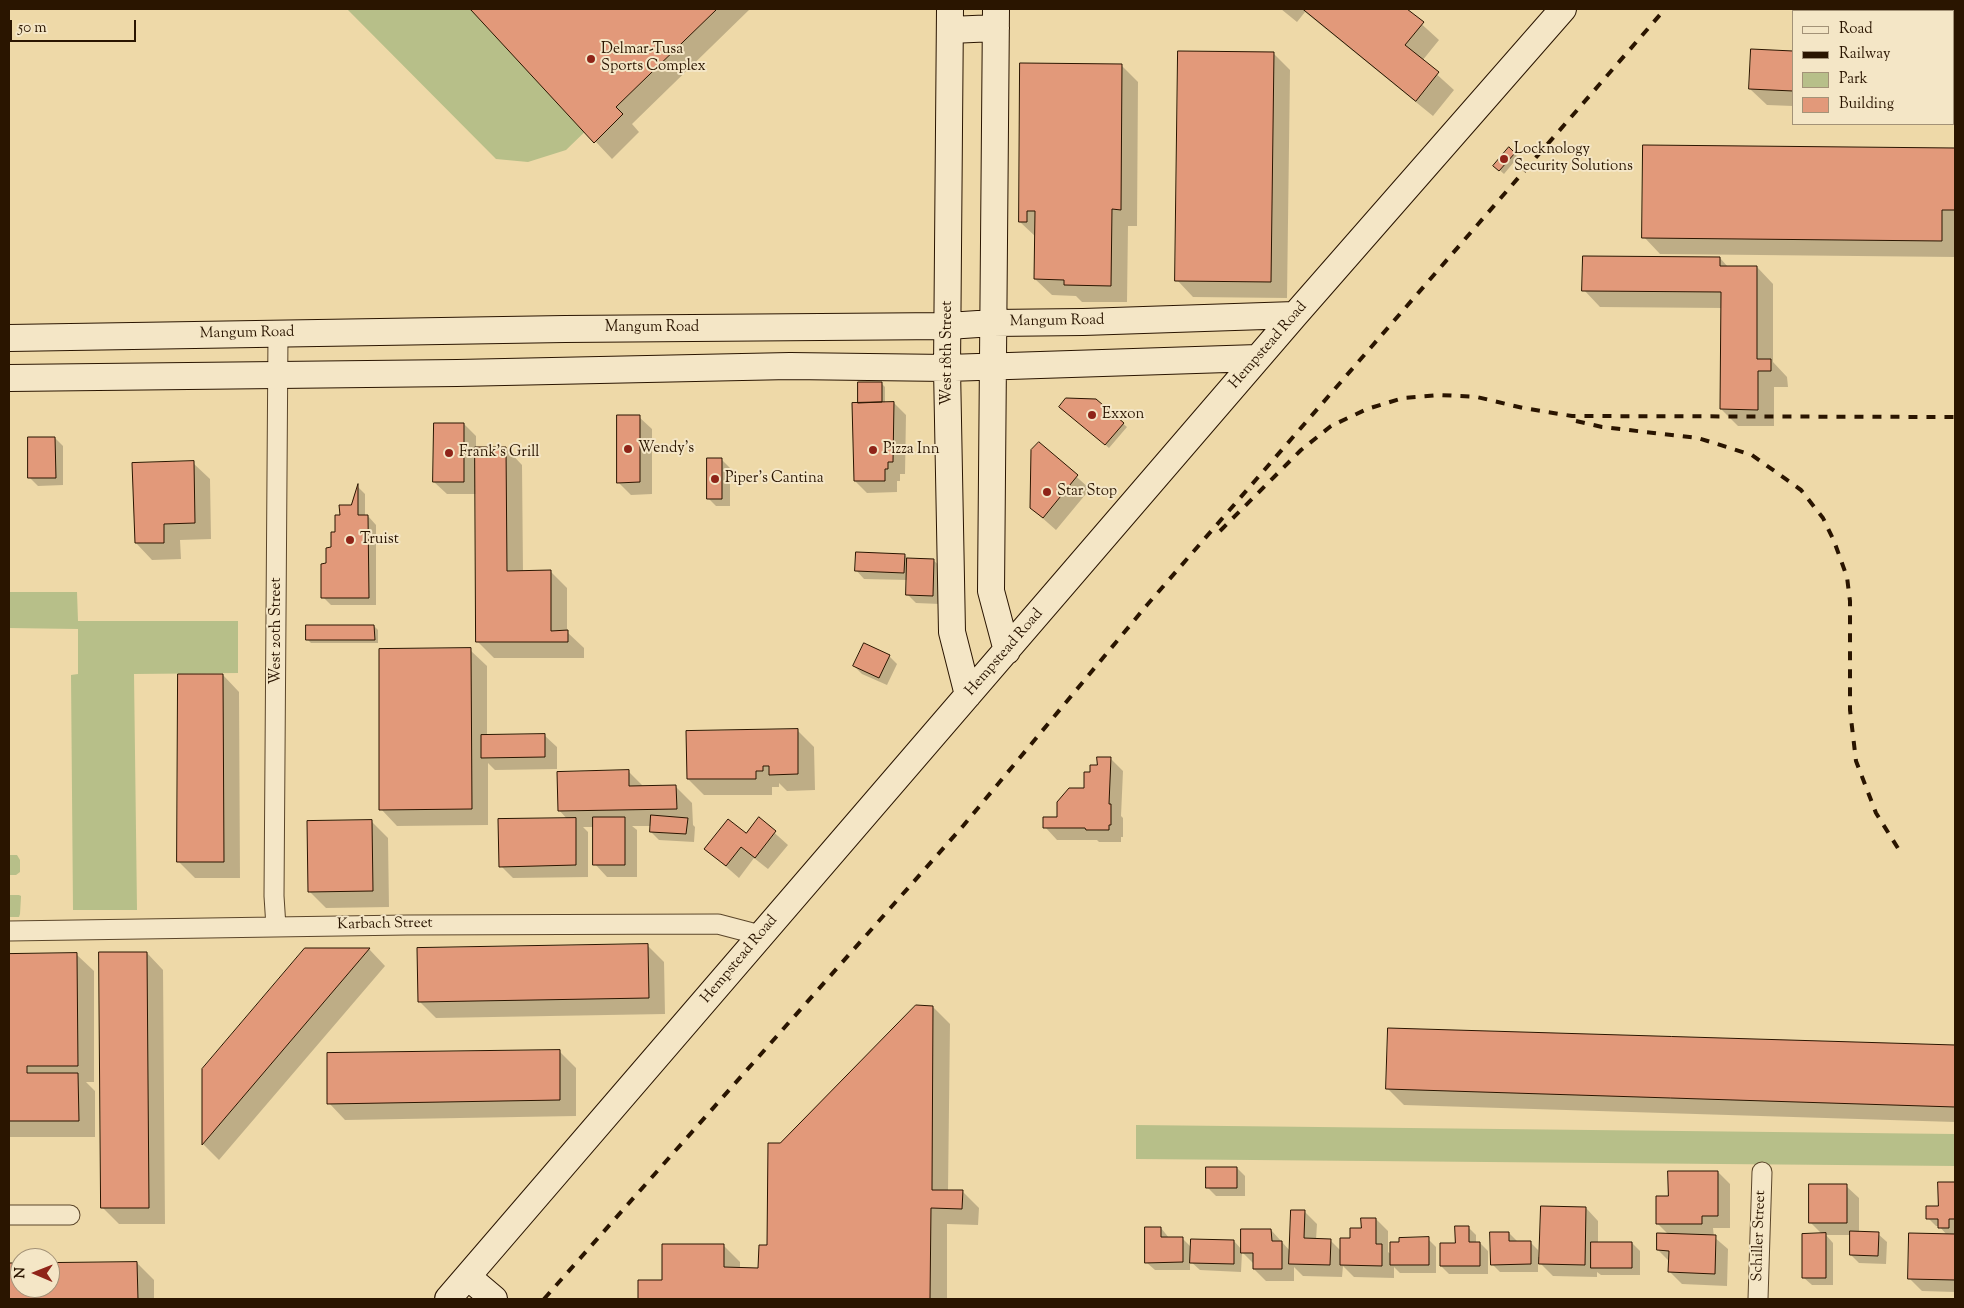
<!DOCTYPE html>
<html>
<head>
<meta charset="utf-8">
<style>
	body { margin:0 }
	#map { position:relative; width:1964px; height:1308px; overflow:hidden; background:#eed9a8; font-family:"Sorts Mill Goudy",serif }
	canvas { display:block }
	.frame { position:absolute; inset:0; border:10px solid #2a1500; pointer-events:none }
	.legend { position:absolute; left:1792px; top:10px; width:162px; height:115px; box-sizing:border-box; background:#f4e6c6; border:1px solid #a39277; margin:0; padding:6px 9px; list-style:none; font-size:15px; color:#2a1500 }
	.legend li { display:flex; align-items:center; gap:10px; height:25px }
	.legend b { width:25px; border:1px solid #a39277 }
	.north { position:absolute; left:10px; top:1248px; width:50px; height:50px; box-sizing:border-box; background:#f4e6c6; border:1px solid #a39277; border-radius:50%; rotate:271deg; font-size:14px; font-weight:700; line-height:20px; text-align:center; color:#2a1500 }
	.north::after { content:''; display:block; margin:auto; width:18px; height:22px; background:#8f2418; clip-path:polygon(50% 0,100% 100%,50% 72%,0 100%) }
	.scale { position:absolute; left:10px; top:20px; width:126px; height:22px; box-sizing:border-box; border:2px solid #2a1500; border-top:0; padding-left:6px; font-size:15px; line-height:18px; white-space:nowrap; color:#2a1500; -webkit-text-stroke:4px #f4e6c6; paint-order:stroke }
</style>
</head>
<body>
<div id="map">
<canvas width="1964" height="1308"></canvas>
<div class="frame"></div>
<ul class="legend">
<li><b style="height:6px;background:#f4e6c6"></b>Road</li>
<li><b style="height:6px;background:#2a1500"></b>Railway</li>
<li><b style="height:14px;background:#b7bf89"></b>Park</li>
<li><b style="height:14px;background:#e2997a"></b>Building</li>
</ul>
<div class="north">N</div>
<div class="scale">50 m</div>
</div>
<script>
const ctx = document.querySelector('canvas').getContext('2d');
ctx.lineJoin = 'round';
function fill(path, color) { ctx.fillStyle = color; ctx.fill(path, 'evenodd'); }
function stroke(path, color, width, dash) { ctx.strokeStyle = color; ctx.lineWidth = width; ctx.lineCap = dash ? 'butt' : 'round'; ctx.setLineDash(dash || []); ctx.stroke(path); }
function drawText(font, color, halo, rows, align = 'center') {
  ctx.font = font + ' "Sorts Mill Goudy",serif'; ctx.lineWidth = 4; ctx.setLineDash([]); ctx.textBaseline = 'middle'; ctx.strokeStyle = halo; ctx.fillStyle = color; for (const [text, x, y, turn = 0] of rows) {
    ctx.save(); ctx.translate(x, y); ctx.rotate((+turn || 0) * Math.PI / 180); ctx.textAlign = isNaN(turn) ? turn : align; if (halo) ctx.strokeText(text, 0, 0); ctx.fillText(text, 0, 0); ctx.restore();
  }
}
fill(new Path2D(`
	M347,9H712L566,150L528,162L496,159Z
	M9,592H77L78,621H238V673L134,674L137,910H73L71,675L78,674V629L9,628Z
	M9,855H17L20,860V872L16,875H9Z
	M9,895H19L21,896L20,914L19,917H9Z
	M1136,1125L1955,1134V1166L1136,1159Z`), '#b7bf89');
fill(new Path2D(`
	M474,9H750L632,124L639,132L612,159L472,10Z
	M1281,9H1405L1439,40L1422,61L1454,90L1433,116L1305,12L1297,22Z
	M1953,47H1955V99H1953Z
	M1273,53L1290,70L1287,298L1193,297L1177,280Z
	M1793,53V106L1767,105L1750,89Z
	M1121,65L1138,82L1137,226H1128L1127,302H1082L1076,296L1052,295L1035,279L1036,237L1020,222Z
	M1644,146L1955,149V257L1660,254L1644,237Z
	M1509,149L1518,157L1504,174L1495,166Z
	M1720,258L1728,267H1757L1773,284V362L1787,377L1788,387H1774V426H1738L1721,409L1722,308L1600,307L1584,290Z
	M881,383L885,387V403H894L906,415L905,474H900V481H897V492L867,493L855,481L860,404Z
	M1096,400L1127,427L1109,448L1065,410Z
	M639,417L652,429V494L631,495L618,482Z
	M464,424L476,436V448H506L522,465L523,572L550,571L567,588V632L584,648V658H494L478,642L477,494H447L434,482Z
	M55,438L63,446V485L38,486L30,478Z
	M1039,443L1090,489L1056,530L1031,508Z
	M722,460L730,468V506H716L708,498Z
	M193,463L210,479L211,539L180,540L181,559L152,560L136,543Z
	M358,487L365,494V516H368L376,525V605H331L323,597L328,565L341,517L352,506Z
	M905,555L908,559L933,560L942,568L940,604L916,603L908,595V580L864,579L856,570Z
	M374,626L378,630V643H311L308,640Z
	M470,650L487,666V736L544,735L557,747V769L495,770L488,763V825L397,826L381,809Z
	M889,656L897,664L887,685L862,674L854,666Z
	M223,675L239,692L240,878H195L178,861Z
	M797,730L814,747L815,790L787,791L779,783V787H772V795H704L688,779Z
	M1111,759L1123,771L1121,816L1123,818V837H1121V842H1099L1097,840H1057L1045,827L1058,818L1085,789L1092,774L1098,766Z
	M629,772L644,787H676L692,803L693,825L695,827L694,842L659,840L651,832V826H632L637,830V877H607L595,864L594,827H583L588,832V877L513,878L501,866L568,820L559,810Z
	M759,819L788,845L768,869L754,858L739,878L706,849L746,835Z
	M372,822L388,838L389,907L326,908L310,892Z
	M647,945L664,962L665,1014L436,1018L419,1001Z
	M369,949L385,966L219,1160L203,1144V1070L305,950Z
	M147,953L163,970L165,1224H119L102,1207Z
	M9,955H77L94,971V1082H86L95,1091V1137H9Z
	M933,1007L950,1024L948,1191H962L979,1208L978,1225L947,1224V1299H640V1281H663L723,1245L740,1262V1269H759L768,1247L780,1145Z
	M1389,1029L1955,1047V1122L1404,1105L1387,1088Z
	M559,1051L576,1068V1116L345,1120L329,1103Z
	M1237,1168L1245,1176V1196H1216L1208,1188Z
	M1718,1172L1730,1184V1228H1713L1714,1237L1728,1249L1727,1286L1682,1284L1670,1272V1262L1658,1250L1669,1235L1657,1223L1669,1198Z
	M1939,1183H1955V1292L1922,1291L1910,1279L1947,1235L1939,1226H1936L1928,1218L1939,1207Z
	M1846,1186L1859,1198V1233L1878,1234L1887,1242L1886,1264L1859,1263L1851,1255V1235H1826L1833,1243V1285H1812L1803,1277L1823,1235L1810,1222Z
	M1586,1208L1598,1221V1243H1632L1640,1251V1275H1601L1597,1272V1277L1553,1276L1538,1261V1272H1500L1492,1264L1509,1233L1517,1241L1530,1242L1538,1250V1257H1541Z
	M1305,1212L1317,1224L1316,1240L1331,1241L1341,1251L1351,1239L1376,1219L1388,1231V1252L1392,1255L1428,1239L1436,1247V1273H1400L1394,1267V1278L1354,1277L1343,1266L1342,1277L1303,1276L1294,1267V1281H1266L1254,1269V1264L1242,1252L1241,1272L1200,1270L1190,1261V1270H1155L1146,1262L1161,1228L1169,1238H1182L1192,1248L1234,1241L1242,1250L1271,1230L1291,1252Z
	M1468,1227L1476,1235V1243H1480L1488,1251V1274H1449L1441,1266Z
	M137,1263L154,1280V1299H9V1264H20V1288H50V1264Z`), '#0003');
const building = new Path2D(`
	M472,9H717L616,107L623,114L594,143L471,10Z
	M1303,9H1407L1424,22L1405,45L1439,72L1416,101Z
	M1953,45H1955V88H1953Z
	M1751,49L1793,51V91L1749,89Z
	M1178,51L1274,52L1271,282L1175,281Z
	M1020,63L1122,64L1121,210L1112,209L1111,286L1064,285V280L1034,279L1035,211H1027V222H1019Z
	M1643,145L1955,148V210H1942V241L1642,238Z
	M1509,147L1515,153L1499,171L1493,166Z
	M1583,256L1720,257V266H1757V359H1771V371H1758V410L1720,409L1721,292L1582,291Z
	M858,382H882V402L858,403Z
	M1066,398L1096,399L1124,423L1105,445L1059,407Z
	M894,402L893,462H888V469H885V481H854L852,403Z
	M617,415H640V482L617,483Z
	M434,423H464V482H433Z
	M28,437H55L56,478H28Z
	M1039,442L1078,475L1043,518L1030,508L1031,450Z
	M475,447H506L507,571L551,570V631L568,630V642H476Z
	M707,458H722V499H707Z
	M194,461L195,523L164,524V543H135L132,463Z
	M358,484V515H368L369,598H321V564L326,563V548L331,547V532H335V515H340L339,505H351Z
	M856,552L905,554L904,573L855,571Z
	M907,558L934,559L933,596L906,595Z
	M306,625H374L375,640H306Z
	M864,643L890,655L879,678L853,666Z
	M471,648L472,809L379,810V649Z
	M178,674H223L224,862H177Z
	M798,729V774L769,775V766H763V771H756V779H687L686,731Z
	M545,734V757L481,758V735Z
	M1097,757H1111L1109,804H1111V825H1109V830H1086L1085,828H1043V817H1057V802L1069,788H1084V772H1090V765H1097Z
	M629,770V786L676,785L677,809L558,811L557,772Z
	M651,815L688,818L686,834L650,832Z
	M593,817H625V865H593Z
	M759,817L776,831L755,858L741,847L726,866L704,849L728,819L746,833Z
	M576,818V865L499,867L498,819Z
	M372,820L373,891L308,892L307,821Z
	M648,944L649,998L418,1002L417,948Z
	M305,948H370L202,1145V1069Z
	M99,952H147L149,1208H101Z
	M77,953L78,1066H27V1073H78L79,1121H9V954Z
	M916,1005L933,1006L932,1190H963L962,1209L931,1208L930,1299H638V1280H662V1244H724V1267L758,1268L759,1245H767L768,1143H780Z
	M1388,1028L1955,1045V1107L1386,1089Z
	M560,1050V1100L327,1104V1053Z
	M1206,1167H1237V1188H1206Z
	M1668,1171H1718V1216H1702V1224H1656V1196H1668Z
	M1938,1182H1955V1219H1949V1228H1938V1219H1926V1206H1938Z
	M1809,1184H1847V1223H1809Z
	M1541,1206L1586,1207L1585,1265L1539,1264Z
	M1291,1210H1305L1304,1238L1331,1239L1330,1265L1289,1264Z
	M1361,1218H1376V1244H1382V1266L1340,1265V1238H1350V1228H1361Z
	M1455,1226H1469V1242H1480V1266H1440V1243H1455Z
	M1145,1227H1161V1237H1183V1262L1145,1263Z
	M1241,1229H1271L1272,1241H1282V1269H1253V1253H1241Z
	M1850,1231L1879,1232L1878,1256L1850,1255Z
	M1490,1232H1509V1241H1531V1264L1491,1265Z
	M1657,1233L1716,1235L1715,1274L1668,1272L1669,1251L1657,1250Z
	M1826,1233V1278H1802V1234Z
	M1909,1233L1955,1234V1280L1908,1279Z
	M1429,1237V1265H1390V1242H1399V1238Z
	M1191,1239L1234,1240V1264L1190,1263Z
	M1591,1242H1632V1268H1591Z
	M137,1262L138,1299H9V1263H20V1288H50V1263Z`);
fill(building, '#e2997a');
stroke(building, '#2a1500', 1);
const minor = new Path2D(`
	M276,927L274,896L278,334
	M9,931L407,925L718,924L760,935
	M9,1215H70
	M1758,1299L1762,1172`);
const secondary = new Path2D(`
	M950,9L947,368L952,632L968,695
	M996,9L991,591L1007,651
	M950,30L996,28
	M9,338L565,329L948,326L993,323L1083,322L1295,315
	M9,378L457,373L790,366L947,368L1258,358
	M468,1277L494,1299
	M448,1299L1295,315L1563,9`);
stroke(minor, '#5b462a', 21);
stroke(secondary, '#2a1500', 28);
stroke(minor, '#f4e6c6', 19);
stroke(secondary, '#f4e6c6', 26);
stroke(new Path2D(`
	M1576,421L1602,427L1698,438L1752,455L1801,490L1823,518L1834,541L1847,577L1850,601V710L1856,761L1876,813L1901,853
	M1220,531L1301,450L1331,426L1367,409L1403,398L1440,395L1477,397L1523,408L1572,416L1955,417
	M544,1299L963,826L1147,605L1665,9`), '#2a1500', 4, [9, 9]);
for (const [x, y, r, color] of [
	[591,59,5,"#8f2418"],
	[1504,159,5,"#8f2418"],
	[1092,415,5,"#8f2418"],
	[628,449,5,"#8f2418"],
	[873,450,5,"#8f2418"],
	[449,453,5,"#8f2418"],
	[715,479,5,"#8f2418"],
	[1047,492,5,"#8f2418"],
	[350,540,5,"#8f2418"]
]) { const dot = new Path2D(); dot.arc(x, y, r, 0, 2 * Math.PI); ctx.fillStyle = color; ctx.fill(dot); stroke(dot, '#f4e6c6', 2); }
drawText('15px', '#2a1500', '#f4e6c6', [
	["Delmar-Tusa",601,50],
	["Sports Complex",601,67],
	["Locknology",1514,150],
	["Security Solutions",1514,167],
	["Exxon",1102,415],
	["Wendy's",638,449],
	["Pizza Inn",883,450],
	["Frank's Grill",459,453],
	["Piper's Cantina",725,479],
	["Star Stop",1057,492],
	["Truist",360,540]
], 'left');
drawText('15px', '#2a1500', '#f4e6c6', [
	["Mangum Road",1057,322,-1],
	["Mangum Road",652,328],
	["Mangum Road",247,334,-1],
	["Hempstead Road",1269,346,-49],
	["West 18th Street",948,353,-90],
	["West 20th Street",277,631,-90],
	["Hempstead Road",1005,653,-49],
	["Karbach Street",385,925,-1],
	["Hempstead Road",740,960,-50],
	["Schiller Street",1760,1236,-88]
]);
</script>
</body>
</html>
